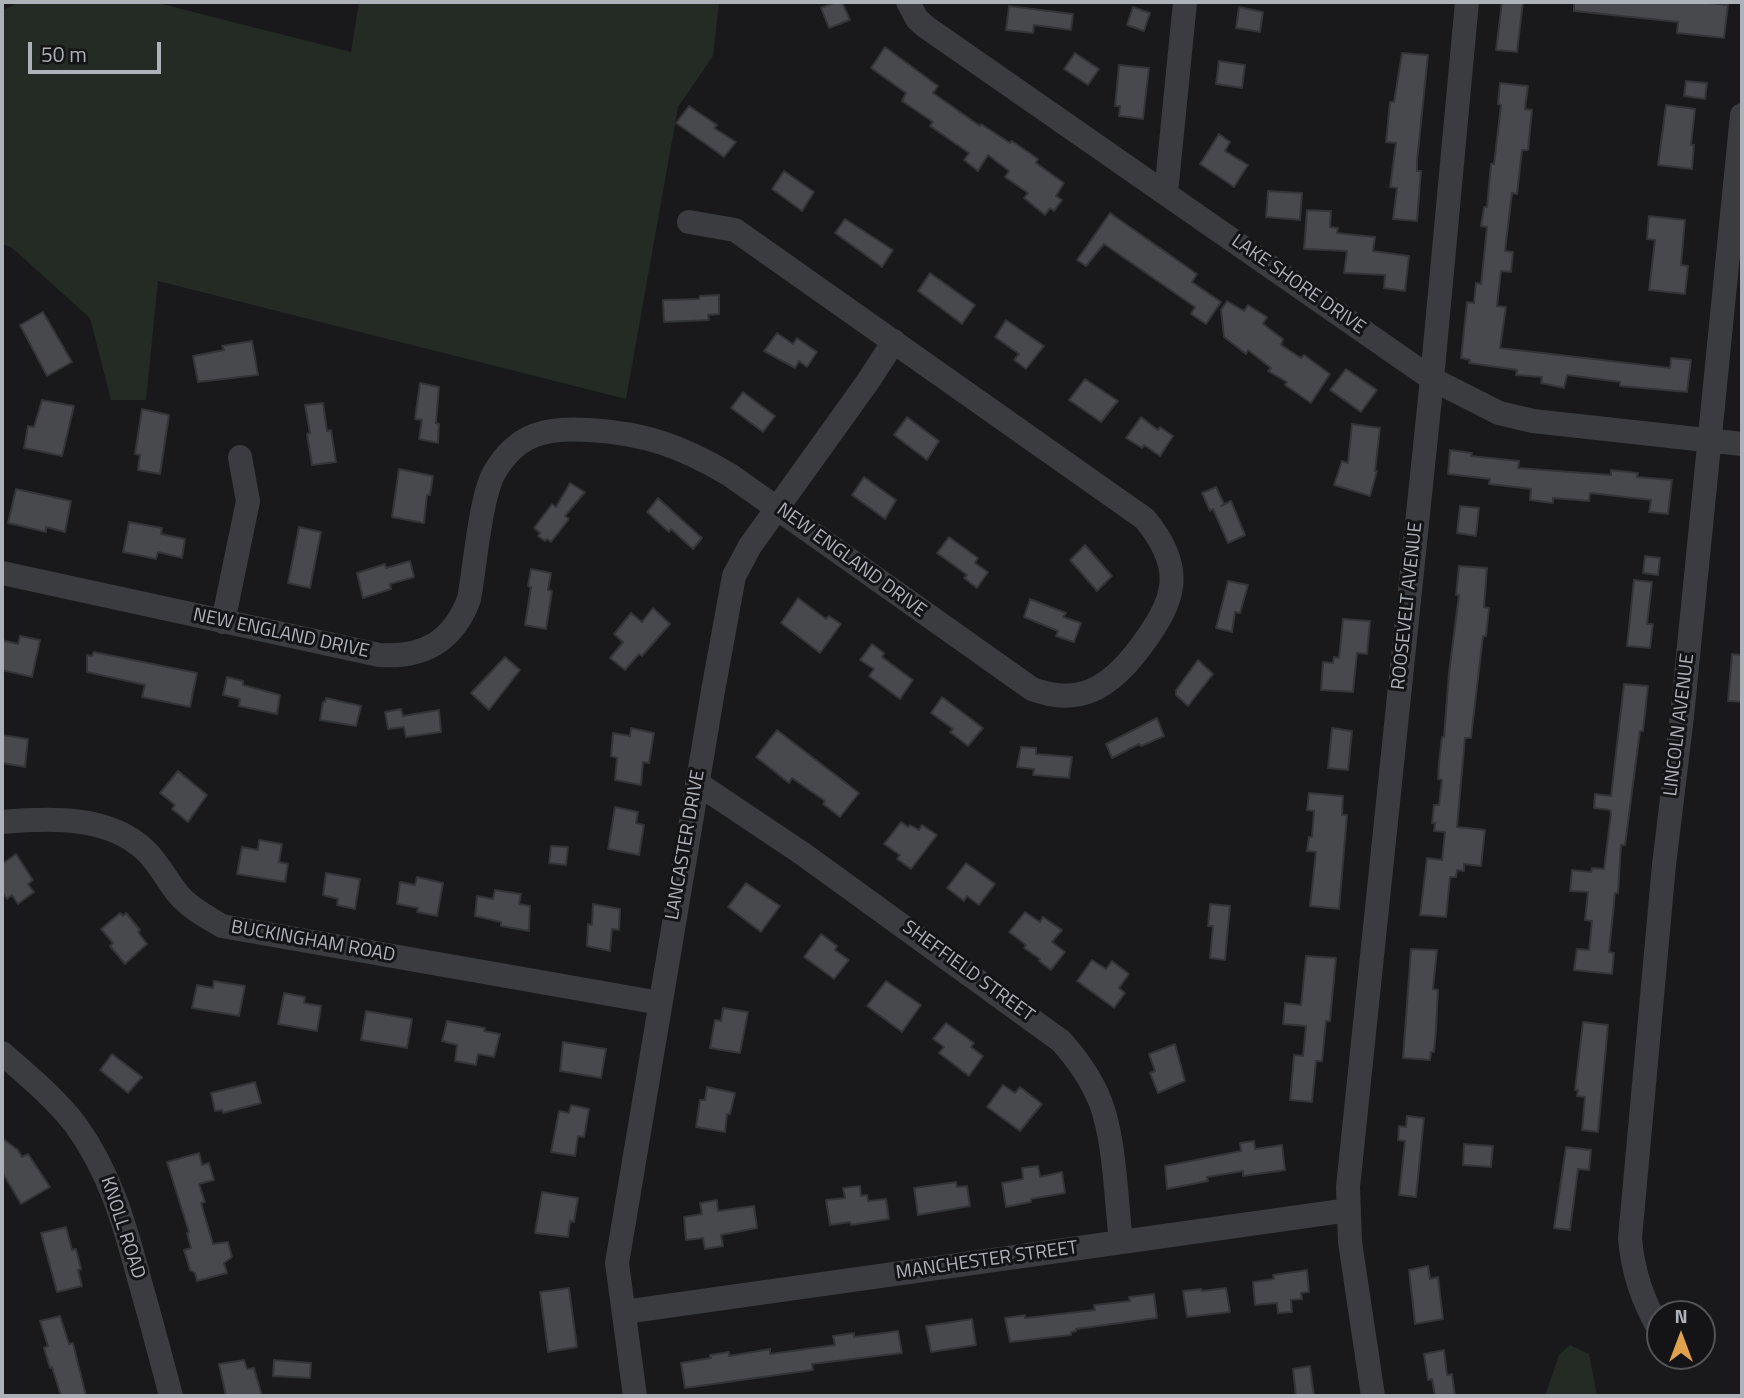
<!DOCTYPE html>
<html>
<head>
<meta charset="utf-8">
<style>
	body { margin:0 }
	#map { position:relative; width:1744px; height:1398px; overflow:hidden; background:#19191b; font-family:"Titillium Web",sans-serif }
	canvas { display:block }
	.frame { position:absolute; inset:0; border:4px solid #adb2b9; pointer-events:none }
	.north { position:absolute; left:1646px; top:1300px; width:70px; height:70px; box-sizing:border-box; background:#141416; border:2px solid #515357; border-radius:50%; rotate:0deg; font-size:19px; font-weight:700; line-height:28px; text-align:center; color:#adb2b9 }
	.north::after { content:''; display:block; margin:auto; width:24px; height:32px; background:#e0a14c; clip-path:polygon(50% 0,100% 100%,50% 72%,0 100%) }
	.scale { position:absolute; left:28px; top:42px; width:133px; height:32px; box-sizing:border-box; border:4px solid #adb2b9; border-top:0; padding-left:9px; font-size:21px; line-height:24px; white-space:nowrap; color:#adb2b9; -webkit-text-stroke:5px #141416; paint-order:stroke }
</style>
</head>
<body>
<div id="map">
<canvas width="1744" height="1398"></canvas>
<div class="frame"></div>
<div class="north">N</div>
<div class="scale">50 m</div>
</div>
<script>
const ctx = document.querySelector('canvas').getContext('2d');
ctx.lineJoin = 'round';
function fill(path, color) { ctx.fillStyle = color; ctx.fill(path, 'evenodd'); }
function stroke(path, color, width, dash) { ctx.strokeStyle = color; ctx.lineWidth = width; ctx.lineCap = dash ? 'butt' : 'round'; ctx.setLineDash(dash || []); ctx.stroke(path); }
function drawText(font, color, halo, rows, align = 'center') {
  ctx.font = font + ' "Titillium Web",sans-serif'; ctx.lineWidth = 6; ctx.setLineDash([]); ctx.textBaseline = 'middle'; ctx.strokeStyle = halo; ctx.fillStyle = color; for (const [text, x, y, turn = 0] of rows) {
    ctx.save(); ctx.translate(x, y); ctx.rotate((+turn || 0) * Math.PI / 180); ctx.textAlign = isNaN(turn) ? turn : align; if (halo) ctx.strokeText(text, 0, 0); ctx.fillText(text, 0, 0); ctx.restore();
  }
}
fill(new Path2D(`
	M19,2H154L351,52L359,2H719L713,56L678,107L626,399L158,281L146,400H111L90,318L11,247L2,244V11Z
	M1570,1345L1589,1354L1597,1396H1545L1559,1355Z`), '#232b24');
const building = new Path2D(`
	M836,2H842L850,20L829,28L821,8Z
	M1502,2H1523L1517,52L1496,50Z
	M1574,2H1700L1728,5L1724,38L1677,33L1678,22L1574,11Z
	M1009,6L1073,14L1071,30L1034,25L1033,33L1006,30Z
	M1133,7L1150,13L1144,31L1127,25Z
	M1239,7L1263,12L1260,32L1236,28Z
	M885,47L938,86L933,93L980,126L981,124L1010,143L1012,141L1038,159L1036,163L1064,183L1056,196L1062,200L1054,211L1050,208L1045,215L1024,198L1028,193L1005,177L1009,171L988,155L978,171L964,160L969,153L930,126L933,122L902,101L906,93L871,68Z
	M1075,53L1099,69L1088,85L1064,69Z
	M1402,53L1428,55L1417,161V171H1421L1417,221L1393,219L1397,188L1390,187L1396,143L1386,142L1390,102H1394Z
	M1219,61L1245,65L1242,88L1216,84Z
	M1119,65L1149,68L1143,119L1119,116L1120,106H1115Z
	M1686,81L1707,83L1705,99L1684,96Z
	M1500,83L1528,86L1525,109L1532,110L1528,150H1522L1517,194L1512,193L1505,251L1513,252L1511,272L1501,271L1497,306L1506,307L1500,348L1670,368L1671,358L1691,360L1687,392L1620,386V382L1567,375L1564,388L1541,383L1542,377L1516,375L1517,370L1469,363L1470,360L1461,358L1467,302L1474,303L1476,283L1481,284L1487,227L1481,226L1484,207H1487L1491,164H1494L1501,105L1498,104Z
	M1666,105L1695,109L1691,145H1694L1692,169L1658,165Z
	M689,106L717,125L714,128L736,142L724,157L676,123Z
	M1219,134L1230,142L1225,151L1248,165L1234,187L1200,164Z
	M784,171L814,192L802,211L772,189Z
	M1268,191L1302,193L1300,220L1266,217Z
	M1307,210L1331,211L1330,227L1338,228L1337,233L1375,237L1373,251L1409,256L1405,291L1384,288L1385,275L1344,273L1347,251L1304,249Z
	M1110,213L1197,274L1192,282L1221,302L1206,324L1191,314L1195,307L1104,244L1086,266L1077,260Z
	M1649,216L1685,220L1681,265L1688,266L1685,294L1649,290L1655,240L1647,239Z
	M845,219L893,250L882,267L835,233Z
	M930,273L975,305L962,324L918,291Z
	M719,295V314L708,315L709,320L664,322L663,300L699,299L700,296Z
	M1227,301L1244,311L1248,305L1267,317L1263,324L1283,339L1281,345L1301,358L1304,355L1330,374L1311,403L1285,385L1287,382L1268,371L1271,368L1248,350L1246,354L1224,337L1221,310Z
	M43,312L72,362L47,376L20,325Z
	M1006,320L1044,346L1026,369L1014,360L1019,354L995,337Z
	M777,333L793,344L797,338L817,352L807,367L799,361L795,368L764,351Z
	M252,341L258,375L198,382L193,356L224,350L222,346Z
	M1346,369L1377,390L1361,412L1330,390Z
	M1085,379L1118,401L1101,422L1069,400Z
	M420,383L439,387L436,423L439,424L438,443L419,439L422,420L415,419Z
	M743,392L775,416L763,432L731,408Z
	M42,400L74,406L62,456L24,448L28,426L34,427Z
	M323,403L327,431L331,430L336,462L312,465L307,434L310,433L305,405Z
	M142,409L169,415L160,474L138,470L140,455L135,454Z
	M907,417L939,441L927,460L894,435Z
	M1141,417L1158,430L1160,427L1173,436L1160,456L1144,445L1142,448L1126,438Z
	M1352,424L1380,428L1375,471H1377L1370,496L1334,485L1342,461L1348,463Z
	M1450,450L1472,453L1471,456L1519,461L1518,468L1611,475V470L1638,473L1637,477L1672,480L1668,514L1649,512L1651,500L1590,493L1589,501L1553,498V503L1530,500L1531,489L1489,484L1490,479L1448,474Z
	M399,469L433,476L430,495H427L424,523L392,517Z
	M864,477L896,500L885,519L852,495Z
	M570,483L585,492L565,516L569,519L551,542L547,539L545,541L538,536L540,533L534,528L552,504L556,507Z
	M1216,487L1224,504L1221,506L1231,501L1245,535L1228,543L1213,509L1210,511L1202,493Z
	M16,489L71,501L65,532L46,527V532L8,523Z
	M658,498L702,538L693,549L671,529L669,532L647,512Z
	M1460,506L1479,508L1476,536L1457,533Z
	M129,522L162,528L161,534L185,539L182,558L158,552L156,559L123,552Z
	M299,527L321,532L310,588L288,583Z
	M949,537L978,558L975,563L988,572L977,588L964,578L967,575L937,553Z
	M1085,545L1112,576L1097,591L1070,560Z
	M1645,556L1660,558L1658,575L1643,573Z
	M410,561L414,577L390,584L391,589L363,598L357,573L385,564L386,568Z
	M1459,566L1487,568L1484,607L1489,608L1486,636H1483L1471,738H1465L1457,827L1485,830L1481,866L1464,864V871L1457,870L1456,877H1450L1446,917L1420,915L1427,858L1442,860L1445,832L1434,831L1435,823H1432L1434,805H1439L1442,780L1438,779L1439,763L1442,737H1444L1449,673L1459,595H1456Z
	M531,569L551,573L548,590L552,591L546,629L525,625L531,587L528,586Z
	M1634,580L1652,582L1647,624H1653L1650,648L1627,646Z
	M1228,581L1248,585L1240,613L1235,612L1232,632L1216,628Z
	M798,598L826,619L829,616L841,624L820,653L781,623Z
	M1030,599L1066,613L1063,617L1081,623L1074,642L1056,636L1058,631L1024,617Z
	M653,608L670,624L642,656L639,654L625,670L610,658L623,642L614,634L631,613L642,622Z
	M1343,619L1370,621L1367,654L1357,653L1353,692L1321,690L1323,662L1333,663L1334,657L1339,658Z
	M20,636L40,640L32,677L2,670V640L18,644Z
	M872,644L884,653L882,657L913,680L900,699L869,676L874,669L860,660Z
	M94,652L197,673L190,707L142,697L145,685L87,672V655L92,656Z
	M1732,654L1742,655V702L1728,701Z
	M505,657L520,670L489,710L471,693Z
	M1198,660L1213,674L1188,706L1176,695V690Z
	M227,677L243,681V685L280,695L277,714L239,706L240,699L223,695Z
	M1624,684L1648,686L1643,731H1640L1625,845H1621L1618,893H1615L1609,952L1614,953L1612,974L1574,970L1577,949L1589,950L1592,921L1585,920L1588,892L1570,891L1572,870L1591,872L1592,868L1604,869L1611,813L1610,810L1594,808L1595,794L1611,796Z
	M942,697L983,728L968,746L950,732L953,729L931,713Z
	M326,698L361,706L356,726L320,720L323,702H325Z
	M401,709L403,716L439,710L441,732L406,737L404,727L388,729L385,712Z
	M1157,718L1164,736L1141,746L1139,744L1112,758L1106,744Z
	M631,728L654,733L649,763L643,762L641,785L615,780L617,758L611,756L613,733L630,736Z
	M1332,728L1352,731L1348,770L1328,768Z
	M777,730L859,793L840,817L823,804L825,801L792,778L789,783L756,757Z
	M2,735L28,739L25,767L2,763Z
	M1021,747L1036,748V754L1072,757L1069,778L1033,775L1034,769L1017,767Z
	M178,771L207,795L188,822L172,809L175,805L160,793Z
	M1309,793L1343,796L1342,815H1347L1339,909L1310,906L1316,852L1307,851L1309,837H1312L1314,811L1307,810Z
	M615,807L638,812L636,823L644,825L639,855L608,849Z
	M901,822L908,827L910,825L919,830L922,825L937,835L911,869L897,859L900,855L884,844Z
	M259,840L282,844L279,862L288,864L285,882L237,874L242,847L258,850Z
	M551,846L568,847L566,865L549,863Z
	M16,854L33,880L28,884L34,892L18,904L12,895L7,899L2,892V864Z
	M966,863L995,884L979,905L967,896L964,901L947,888Z
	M326,873L360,879L355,909L337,905L338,899L323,895Z
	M417,877L443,883L437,916L417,912L418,908L397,904L400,882L415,885Z
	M746,883L780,906L761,932L728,907Z
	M495,890L521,894L519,904L530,906L529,931L501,926V922L475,916L477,896L493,899Z
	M593,904L620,909L619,930L612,929L610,951L587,946L588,924L592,925Z
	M1210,904L1230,906L1225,960L1210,958L1213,926H1208Z
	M1025,912L1040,922L1043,917L1062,930L1052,942L1065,952L1051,970L1039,961L1040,959L1024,948L1026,945L1009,932Z
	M120,913L123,916L126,913L140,930L138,932L147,944L125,964L110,946L113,943L101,929Z
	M821,934L837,946L835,950L849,960L834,979L804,957Z
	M1411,949L1437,950L1433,989L1438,990L1436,1030L1434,1052H1431L1430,1060L1403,1058Z
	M1306,956L1336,958L1330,1021H1326L1322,1061H1316L1312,1102L1290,1100L1294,1055L1303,1056L1306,1026L1283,1024L1285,1003L1301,1005Z
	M1092,960L1106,969L1112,961L1129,974L1119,988L1125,993L1114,1008L1077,981Z
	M214,981L245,986L239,1016L192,1008L197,985L213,988Z
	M886,981L921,1005L902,1032L867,1006Z
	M284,993L305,997L304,1003L321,1006L317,1031L278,1024Z
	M723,1008L748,1012L740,1053L710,1048L715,1020L721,1021Z
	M366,1011L412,1019L407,1048L361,1040Z
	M447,1021L485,1028L484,1031L500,1034L494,1057L478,1054L476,1065L455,1061L457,1045L442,1041Z
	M1583,1022L1608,1025L1598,1132L1582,1130L1585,1097L1577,1096L1578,1090H1575Z
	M946,1023L974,1043L971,1047L983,1056L969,1076L939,1053L944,1047L933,1039Z
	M563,1042L606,1049L601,1078L560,1071Z
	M1175,1044L1185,1081L1158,1093L1150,1073L1155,1071L1149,1054Z
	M112,1054L142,1077L128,1093L100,1070Z
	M255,1082L261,1103L223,1113L222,1110L215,1111L211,1093Z
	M1003,1085L1015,1093L1020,1087L1042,1104L1020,1131L987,1107Z
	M707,1087L735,1093L730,1114H727L725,1132L696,1127L700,1100H705Z
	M571,1105L589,1109L584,1137L578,1136L575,1156L551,1152L559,1111L569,1113Z
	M1407,1116L1424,1118L1416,1197L1399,1195L1405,1141L1398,1140L1399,1126L1406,1127Z
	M2,1138L18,1150L22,1157L28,1154L50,1187L21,1204L2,1172Z
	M1254,1141L1255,1149L1282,1145L1285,1170L1243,1176V1171L1207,1177L1208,1181L1167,1189L1165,1166L1241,1151L1240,1143Z
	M1464,1144L1493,1146L1491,1167L1463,1165Z
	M1566,1147L1591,1150L1589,1170L1578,1169L1570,1230L1554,1228Z
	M199,1153L202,1165L209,1163L214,1180L199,1184L205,1202L201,1203L213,1244L228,1242L232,1257L224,1263L227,1273L197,1281L195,1273L190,1270L184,1250L191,1248L187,1233L189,1232L167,1162Z
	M1038,1166L1040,1177L1062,1172L1065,1193L1031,1199V1202L1006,1207L1002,1183L1023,1179L1022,1168Z
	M956,1182L957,1187L967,1186L970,1206L918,1215L914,1188Z
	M860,1186L861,1196L867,1195L868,1201L886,1199L889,1219L851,1225L850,1222L830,1225L826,1200L845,1198L843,1188Z
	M542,1192L578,1198L574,1222L570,1221L568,1237L535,1233Z
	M717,1200L718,1211L754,1206L757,1228L721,1235L723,1246L705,1249L703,1238L686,1240L684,1217L702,1214L700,1203Z
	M66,1227L72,1250L76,1249L81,1269L78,1270L82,1286L57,1292L41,1233Z
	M1428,1266L1430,1279L1438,1277L1443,1319L1415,1324L1409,1270Z
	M1307,1270L1309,1292L1301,1293L1302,1299L1291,1300L1292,1312L1278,1313L1277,1303L1255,1305L1253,1282L1274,1279L1273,1275Z
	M569,1288L577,1347L548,1352L540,1292Z
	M1226,1288L1230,1312L1187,1317L1183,1291L1201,1289L1202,1291Z
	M1154,1294L1157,1318L1076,1329V1331L1071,1332V1335L1010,1342L1005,1318L1025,1315V1318L1095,1310L1094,1305L1130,1301L1129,1297Z
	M60,1316L69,1344L73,1343L86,1396H61L52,1367L50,1368L44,1348L48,1346L40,1321Z
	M972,1319L976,1345L931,1352L926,1326Z
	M898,1331L902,1353L812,1364L813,1370L685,1388L681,1363L711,1358L710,1355L729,1352V1356L770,1349V1354L835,1345L833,1336L854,1333V1337Z
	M1444,1350L1447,1375L1452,1374L1455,1396H1435L1432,1379L1428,1380L1424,1354Z
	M244,1360L247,1369L254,1368L262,1396H226L219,1364Z
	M274,1360L311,1363L310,1378L273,1376Z
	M1310,1366L1314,1396H1296L1293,1369Z`);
fill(building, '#48494d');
stroke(building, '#333437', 2);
stroke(new Path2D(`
	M908,2L917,19L926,27L1432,379L1499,413L1533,421L1742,444
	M1166,193L1185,2
	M2,573L379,655C423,658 453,642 469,599C475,568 480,499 494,473C517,433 547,427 589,430C645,433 683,447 730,475L1032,689C1080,707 1110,687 1139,649C1175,601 1187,570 1145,519L735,230L689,222
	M223,622L248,501L240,457
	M697,783L803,854L1061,1041C1077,1059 1091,1078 1100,1101C1115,1138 1116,1201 1121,1242
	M2,822C49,818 109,815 146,851C159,864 167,880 178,894C190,908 207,917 222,926L660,1003
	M2,1053C27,1075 54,1097 75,1124C110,1172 125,1225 140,1282C151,1320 161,1358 171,1396
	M624,1312L1349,1210
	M1659,1329C1642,1299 1633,1272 1630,1238L1664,865L1682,716L1742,115
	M635,1396L617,1263L713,691L734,576L750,546L869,380L894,341
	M1373,1396L1350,1242L1348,1187L1432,379L1467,2`), '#3b3c40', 24);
drawText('19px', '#adb2b9', '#141416', [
	["LAKE SHORE DRIVE",1298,285,35],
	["NEW ENGLAND DRIVE",851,561,36],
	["ROOSEVELT AVENUE",1408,606,-84],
	["NEW ENGLAND DRIVE",281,634,12],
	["LINCOLN AVENUE",1680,725,-83],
	["LANCASTER DRIVE",686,845,-80],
	["BUCKINGHAM ROAD",313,942,10],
	["SHEFFIELD STREET",968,972,36],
	["KNOLL ROAD",122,1228,72],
	["MANCHESTER STREET",987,1261,-8]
]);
</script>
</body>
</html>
